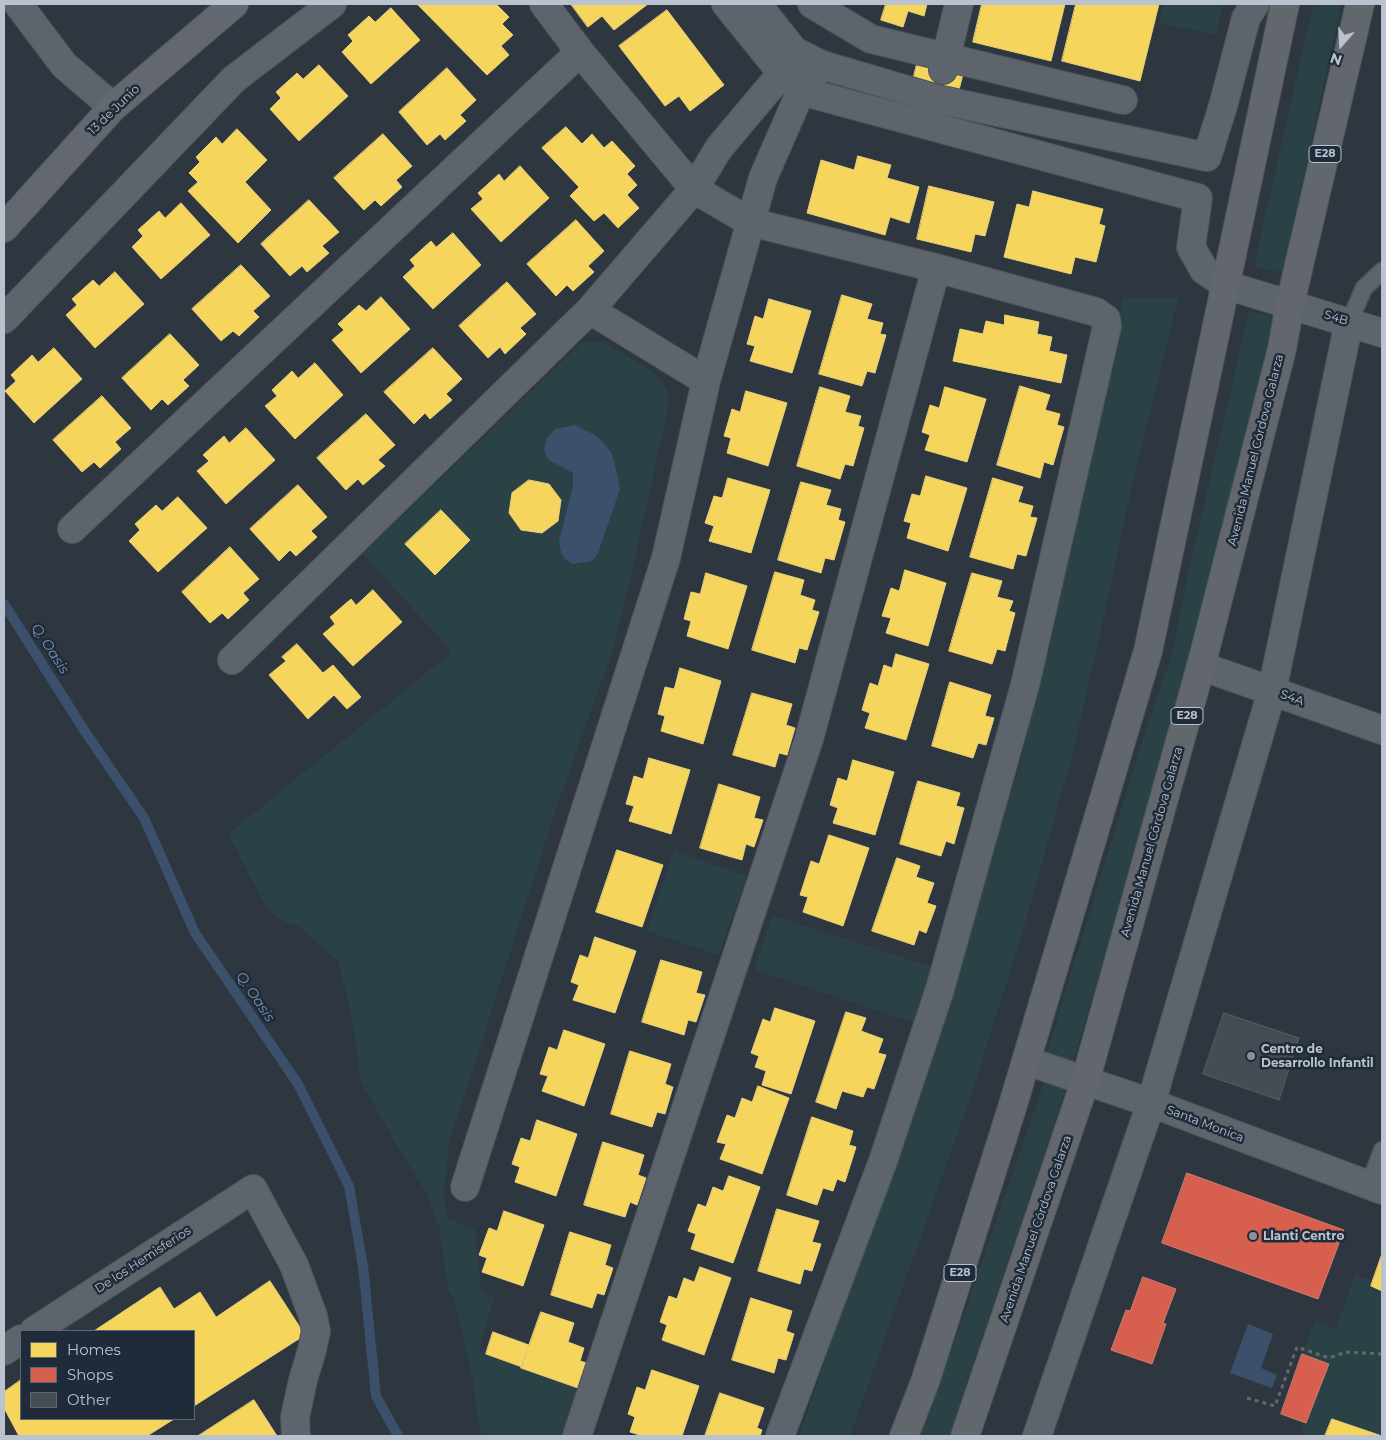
<!DOCTYPE html>
<html>
<head>
<meta charset="utf-8">
<style>
	body { margin:0 }
	#map { position:relative; width:1386px; height:1440px; overflow:hidden; background:#2e363f; font-family:Montserrat,sans-serif }
	canvas { display:block }
	.frame { position:absolute; inset:0; border:5px solid #b9c2ce; pointer-events:none }
	.legend { position:absolute; left:20px; top:1330px; width:175px; height:90px; box-sizing:border-box; background:#202b3a; border:1px solid #5d6775; margin:0; padding:6px 9px; list-style:none; font-size:15px; color:#b9c2ce }
	.legend li { display:flex; align-items:center; gap:10px; height:25px }
	.legend b { width:25px; border:1px solid #5d6775 }
	.north { position:absolute; left:1316px; top:20px; width:50px; height:50px; -webkit-text-stroke:4px #202b3a; paint-order:stroke; rotate:199deg; font-size:14px; font-weight:700; line-height:20px; text-align:center; color:#b9c2ce }
	.north::after { content:''; display:block; margin:auto; width:18px; height:22px; background:#b9c2ce; clip-path:polygon(50% 0,100% 100%,50% 72%,0 100%) }
</style>
</head>
<body>
<div id="map">
<canvas width="1386" height="1440"></canvas>
<div class="frame"></div>
<ul class="legend">
<li><b style="height:14px;background:#f6d55c"></b>Homes</li>
<li><b style="height:14px;background:#d6604d"></b>Shops</li>
<li><b style="height:14px;background:#464c53"></b>Other</li>
</ul>
<div class="north">N</div>
</div>
<script>
const ctx = document.querySelector('canvas').getContext('2d');
ctx.lineJoin = 'round';
function fill(path, color) { ctx.fillStyle = color; ctx.fill(path, 'evenodd'); }
function stroke(path, color, width, dash) { ctx.strokeStyle = color; ctx.lineWidth = width; ctx.lineCap = dash ? 'butt' : 'round'; ctx.setLineDash(dash || []); ctx.stroke(path); }
function drawText(font, color, halo, rows, align = 'center') {
  ctx.font = font + ' Montserrat,sans-serif'; ctx.lineWidth = 5; ctx.setLineDash([]); ctx.textBaseline = 'middle'; ctx.strokeStyle = halo; ctx.fillStyle = color; for (const [text, x, y, turn = 0] of rows) {
    ctx.save(); ctx.translate(x, y); ctx.rotate((+turn || 0) * Math.PI / 180); ctx.textAlign = isNaN(turn) ? turn : align; if (halo) ctx.strokeText(text, 0, 0); ctx.fillText(text, 0, 0); ctx.restore();
  }
}
fill(new Path2D(`
	M1164,4H1223L1216,35L1159,23Z
	M1313,4H1341L1283,273L1254,266Z
	M1123,297L1178,298L1130,495L1097,649L1071,760L1021,938L969,1101L850,1436H799L893,1163L1020,763L1038,690Z
	M1249,311L1278,318L1169,740L1072,1065L1046,1055L1144,735L1171,658L1185,587Z
	M602,341L653,372L667,389L669,404L632,572L612,652L555,812L449,1144L444,1196L447,1218L475,1230L481,1292L495,1296L479,1348L480,1353L583,1390L568,1436H482L479,1428L473,1381L456,1306L448,1289L439,1226L425,1191L399,1149L361,1082L351,1012L338,961L298,926L283,922L266,907L228,834L452,652L363,554L582,342Z
	M674,851L747,876L719,955L647,931Z
	M772,915L932,967L914,1023L754,970Z
	M1044,1082L1066,1089L949,1436H920L953,1346Z
	M1355,1275L1372,1281L1371,1286L1382,1291V1436L1333,1419L1325,1436H1308L1300,1433L1303,1422L1306,1423L1328,1365L1302,1354L1315,1322L1336,1329Z`), '#2a4245');
fill(new Path2D(`
	M575,425L595,435L605,444L612,454L618,478L620,489L598,553L592,561L572,564L565,559L561,552L559,541L573,485V473L549,460L544,450L547,438L555,429Z
	M1248,1324L1273,1334L1261,1368L1277,1375L1272,1388L1230,1373Z`), '#3b506b');
const homes = new Path2D(`
	M419,4H496L509,17L502,24L513,35L501,46L509,55L487,75L418,5Z
	M571,4H648L614,30L602,16L588,27Z
	M886,4H927L924,16L908,11L903,27L881,20Z
	M982,4H1065L1051,61L973,42Z
	M1076,4H1159L1140,81L1062,61Z
	M391,8L420,40L371,84L342,52L353,41L348,35L369,16L375,22Z
	M667,10L724,85L690,111L679,96L665,106L619,46Z
	M917,64L963,74L959,90L913,80Z
	M319,65L348,96L299,141L270,109L281,98L276,92L297,73L303,79Z
	M447,68L476,100L460,115L466,121L445,140L440,134L427,145L399,112Z
	M566,127L582,144L592,134L604,148L612,141L635,166L627,174L637,185L627,195L639,208L618,228L604,213L594,221L570,196L579,187L542,148Z
	M237,129L267,160L245,182L271,210L238,243L188,191L198,182L189,173L200,162L196,157L216,137L222,144Z
	M383,134L412,166L396,180L402,187L381,206L375,200L364,210L334,178Z
	M858,156L891,165L887,178L919,187L909,223L890,217L885,235L807,213L821,160L854,170Z
	M520,166L549,198L501,242L471,209L483,199L478,193L499,174L504,181Z
	M929,186L994,202L985,236L975,234L971,252L917,239Z
	M1033,191L1103,209L1099,224L1105,226L1096,262L1075,257L1071,274L1004,257L1017,204L1029,207Z
	M309,200L339,232L322,246L329,253L307,272L302,266L290,276L261,244Z
	M181,203L210,235L161,279L132,247L143,236L138,230L159,211L165,218Z
	M576,220L604,251L588,266L594,272L573,291L567,285L556,296L527,264Z
	M453,233L481,265L433,309L403,277L415,266L410,260L431,241L436,247Z
	M241,265L270,296L253,311L259,317L239,336L233,331L221,341L192,309Z
	M115,272L144,304L95,348L66,315L77,305L72,299L93,280L99,286Z
	M507,282L536,314L520,328L526,334L505,354L500,347L488,358L459,326Z
	M842,295L872,304L867,319L883,323L880,334L886,335L875,373L867,371L862,386L819,374Z
	M381,297L410,329L361,373L332,340L344,330L338,324L359,305L366,311Z
	M769,299L811,311L792,373L750,361L755,346L747,344L755,316L763,319Z
	M1005,315L1039,322L1037,334L1052,337L1049,351L1067,355L1061,383L953,361L960,329L983,334L986,321L1004,325Z
	M170,334L199,365L183,380L189,386L168,405L162,399L151,410L122,378Z
	M54,348L82,379L34,423L5,391L16,381L11,375L32,355L38,362Z
	M433,348L462,379L446,394L452,400L430,419L425,413L414,424L384,392Z
	M315,363L343,395L295,439L265,406L277,396L272,390L292,371L298,378Z
	M1020,386L1050,395L1045,410L1060,414L1057,425L1064,427L1053,465L1044,462L1040,478L997,465Z
	M820,387L850,396L845,412L861,416L858,426L864,428L853,466L845,464L840,479L797,466Z
	M945,387L986,399L967,462L925,450L930,435L922,432L930,405L939,408Z
	M746,391L787,403L768,466L727,453L731,438L724,436L732,409L740,412Z
	M102,396L131,428L115,442L121,449L100,468L94,462L82,472L53,440Z
	M366,414L395,445L378,460L385,466L363,485L358,479L346,490L317,458Z
	M246,428L275,460L226,504L197,471L209,461L203,455L224,436L229,443Z
	M926,476L967,488L948,551L907,538L911,523L904,521L912,494L920,496Z
	M728,478L770,490L751,553L709,541L714,526L705,523L714,496L722,498Z
	M993,478L1023,487L1018,502L1033,506L1030,517L1037,518L1026,556L1017,554L1013,569L970,557Z
	M529,480L549,484L561,500L558,521L542,533L521,530L509,513L512,493Z
	M801,482L831,490L826,505L841,509L838,520L845,522L834,560L825,558L821,573L778,560Z
	M298,485L327,517L311,531L317,537L296,556L290,550L279,561L250,529Z
	M178,497L207,528L158,572L129,541L140,530L135,524L156,505L162,511Z
	M441,510L470,540L435,575L405,544Z
	M230,547L259,579L243,593L249,600L228,619L222,613L210,623L182,592Z
	M905,570L946,583L928,646L886,633L891,618L882,616L891,588L899,591Z
	M775,572L804,580L800,595L815,600L812,610L819,612L807,650L799,648L795,663L752,650Z
	M706,573L747,586L728,649L687,636L691,621L684,619L691,592L700,594Z
	M972,573L1002,581L997,597L1013,601L1009,611L1015,613L1005,651L997,649L992,664L949,651Z
	M373,590L402,622L353,666L323,634L335,624L330,617L351,599L356,605Z
	M297,644L323,673L333,665L361,697L347,709L334,695L308,719L269,675L286,661L282,657Z
	M896,654L929,664L906,740L865,728L870,713L862,710L870,683L878,686L884,665L892,668Z
	M680,668L721,681L703,744L661,731L665,716L658,714L665,687L674,689Z
	M950,682L991,695L985,716L994,718L986,745L978,743L973,758L932,746Z
	M752,693L792,704L786,725L795,728L787,755L779,753L775,767L733,755Z
	M649,758L690,770L671,834L629,821L634,806L626,804L634,776L643,779Z
	M853,760L894,772L875,835L833,823L838,808L830,805L838,778L847,781Z
	M918,781L960,793L956,806L964,808L954,844L946,841L941,856L900,844Z
	M719,784L760,797L754,818L763,820L754,847L746,844L742,860L700,848Z
	M829,835L869,848L843,926L803,912L808,897L800,895L811,861L819,864Z
	M617,850L663,865L642,927L596,912Z
	M897,858L920,866L916,877L934,883L927,903L936,906L926,933L919,930L914,945L872,931Z
	M595,937L636,951L615,1013L573,1000L579,985L571,982L580,955L588,958Z
	M661,960L702,972L696,993L705,995L696,1022L688,1020L684,1035L642,1022Z
	M775,1008L815,1021L791,1094L762,1085L766,1071L755,1067L759,1056L751,1053L763,1019L770,1022Z
	M846,1012L866,1018L861,1031L883,1039L878,1053L886,1055L874,1089L867,1087L863,1097L842,1091L836,1109L816,1102Z
	M564,1030L605,1044L584,1106L542,1091L548,1076L540,1074L549,1047L557,1050Z
	M630,1051L671,1064L665,1084L673,1087L665,1114L657,1112L652,1127L611,1114Z
	M758,1086L789,1098L762,1174L720,1159L726,1144L717,1142L727,1115L735,1118L742,1098L752,1102Z
	M812,1117L853,1131L849,1145L856,1147L845,1182L837,1179L833,1191L823,1188L817,1205L787,1195Z
	M537,1120L577,1134L556,1196L515,1182L520,1167L512,1164L521,1138L530,1141Z
	M603,1142L644,1155L638,1175L646,1178L637,1205L630,1202L625,1217L584,1205Z
	M729,1176L760,1187L733,1263L691,1249L696,1234L688,1231L698,1204L706,1207L713,1187L723,1191Z
	M777,1209L819,1221L812,1242L821,1244L812,1271L804,1269L800,1284L758,1271Z
	M504,1211L544,1225L523,1286L482,1272L487,1258L479,1255L489,1228L497,1231Z
	M570,1232L611,1245L605,1265L613,1268L604,1295L597,1293L592,1308L551,1295Z
	M1382,1254V1291L1371,1286Z
	M700,1267L731,1278L704,1355L662,1340L667,1325L660,1322L669,1296L677,1299L684,1278L694,1282Z
	M270,1281L305,1335L194,1406V1331H94L160,1287L174,1309L200,1292L216,1317Z
	M751,1298L792,1311L786,1331L794,1334L786,1360L778,1358L774,1373L732,1360Z
	M541,1312L574,1323L568,1342L584,1348L580,1361L587,1363L578,1388L521,1368Z
	M493,1332L529,1345L522,1367L486,1354Z
	M652,1370L699,1386L682,1436H643L630,1432L635,1417L628,1414L637,1387L645,1390Z
	M21,1380V1419H174L147,1436H19L4,1408V1392Z
	M720,1393L764,1408L757,1428L762,1430L760,1436H705Z
	M254,1400L277,1436H198Z
	M1332,1419L1382,1436H1325Z`);
fill(homes, '#f6d55c');
stroke(homes, '#e4cf7e', 1);
const shops = new Path2D(`
	M1187,1173L1344,1230L1318,1299L1162,1243Z
	M1143,1277L1176,1289L1163,1323L1166,1324L1152,1364L1111,1350L1126,1310L1130,1311Z
	M1302,1354L1329,1364L1306,1423L1281,1414Z`);
fill(shops, '#d6604d');
stroke(shops, '#cd7d74', 1);
stroke(new Path2D(`
	M4,604L84,730L144,818L195,933L298,1084L349,1186L363,1266L376,1396L398,1436`), '#3b506b', 10);
const building = new Path2D(`
	M1224,1013L1299,1038L1279,1100L1203,1074Z`);
fill(building, '#464c53');
stroke(building, '#565d66', 1);
const lane = new Path2D(`
	M1349,322L1364,288L1382,271
	M1369,1186L1382,1150`);
const street = new Path2D(`
	M18,4L64,65L113,107
	M544,4L580,52L694,189L750,222L936,268L1096,312L1106,319L1107,326L1025,685L940,989L883,1161L780,1436
	M726,4L782,73L801,91L1198,198L1191,247L1204,270L1226,285L1382,333
	M757,4L794,51L822,65L937,99L1207,157L1223,106L1246,18L1255,4
	M812,4L871,39L1123,100
	M943,70L959,4
	M590,310L706,381
	M4,319L234,79L332,4
	M72,529L580,52
	M232,660L590,310L694,189L719,148L782,73L794,51
	M1201,666L1382,730
	M1027,1061L1151,1103L1382,1190
	M465,1187L666,558L706,381L763,178L801,91L822,65
	M34,1331L253,1189L294,1265L313,1316L316,1331L312,1350L303,1380L295,1417L296,1436
	M4,1351L21,1339
	M577,1436L809,739L936,268
	M1037,1436L1151,1103L1272,691L1349,322`);
const secondary = new Path2D(`
	M4,228L113,107L234,4`);
const primary = new Path2D(`
	M904,1436L925,1382L1012,1108L1148,651L1285,4
	M965,1436L1085,1082L1201,666L1282,349L1290,304L1360,4`);
stroke(lane, '#4d5259', 19);
stroke(street, '#4d5259', 30);
stroke(secondary, '#4d5259', 30);
stroke(primary, '#4c525b', 30);
stroke(new Path2D(`
	M1247,1398L1275,1406L1297,1347L1329,1358L1346,1352L1382,1354`), '#61686f', 3, [4, 4]);
stroke(lane, '#5e646c', 16);
stroke(street, '#5e646c', 28);
stroke(secondary, '#636870', 28);
stroke(primary, '#61676d', 28);
for (const [x, y, r, color] of [
	[1251,1056,5,"#88919c"],
	[1253,1236,5,"#88919c"]
]) { const dot = new Path2D(); dot.arc(x, y, r, 0, 2 * Math.PI); ctx.fillStyle = color; ctx.fill(dot); stroke(dot, '#202b3a', 2); }
for (const [x, y, w] of [
	[1325,154,32],
	[1187,716,32],
	[960,1273,32]
]) { const box = new Path2D(); box.roundRect(x - w / 2, y - 8.5, w, 17, 4); ctx.fillStyle = '#202b3a'; ctx.fill(box); stroke(box, '#b9c2ce', 1); }
drawText('bold 11px', '#b9c2ce', null, [
	["E28",1325,154],
	["E28",1187,716],
	["E28",960,1273]
]);
drawText('12px', '#b9c2ce', '#202b3a', [
	["13 de Junio",114,110,-44],
	["S4B",1336,318,17],
	["Avenida Manuel Córdova Galarza",1256,450,-76],
	["S4A",1292,698,20],
	["Avenida Manuel Córdova Galarza",1152,842,-74],
	["Santa Monica",1205,1124,21],
	["Avenida Manuel Córdova Galarza",1036,1229,-71],
	["De los Hemisferios",143,1260,-33]
]);
drawText('bold 12px', '#b9c2ce', '#202b3a', [
	["Centro de",1261,1049],
	["Desarrollo Infantil",1261,1063],
	["Llanti Centro",1263,1236]
], 'left');
drawText('italic 14px', '#7893b2', '#202b3a', [
	["Q. Oasis",50,649,57],
	["Q. Oasis",255,997,56]
]);
</script>
</body>
</html>
